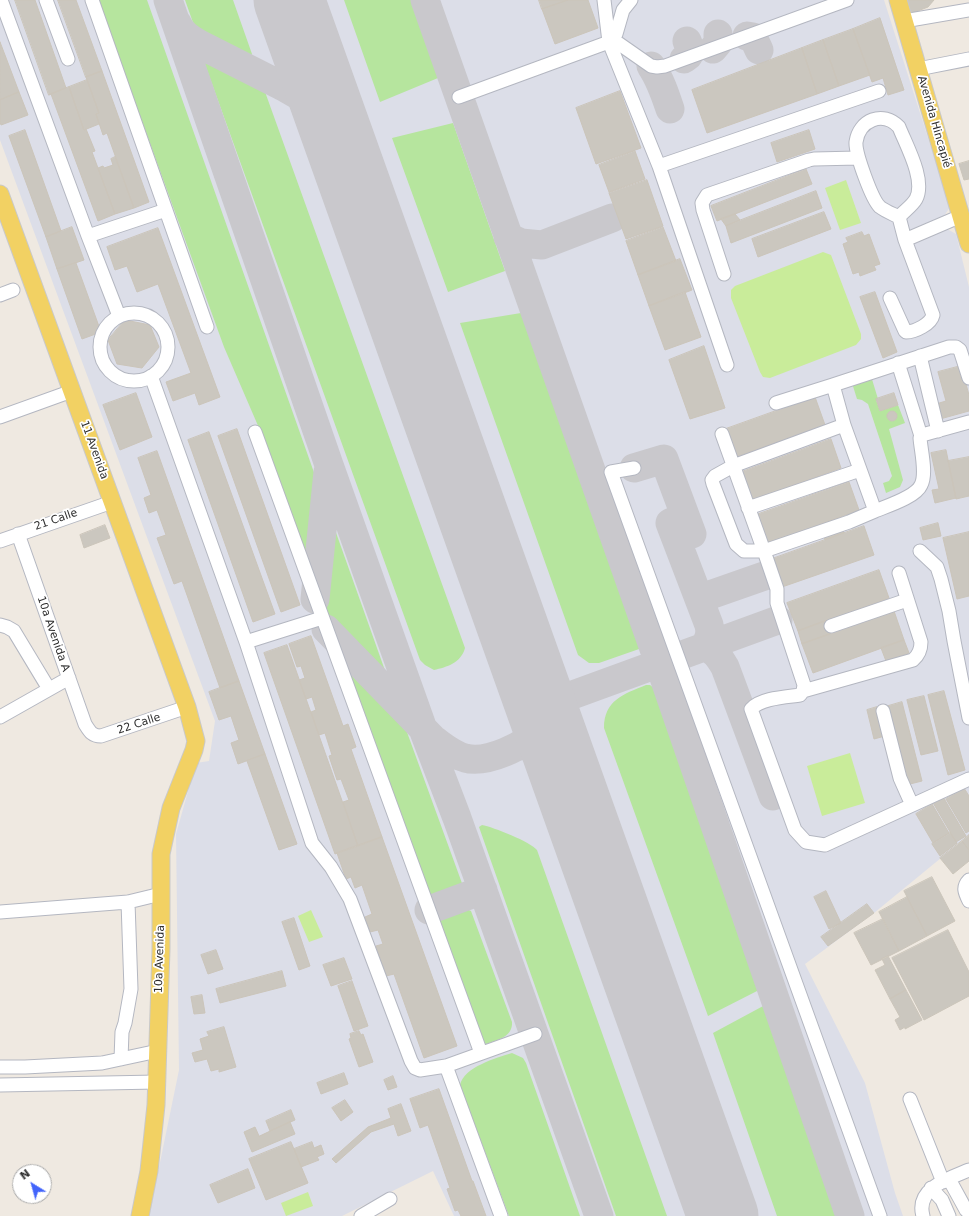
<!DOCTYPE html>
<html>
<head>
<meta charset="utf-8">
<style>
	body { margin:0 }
	#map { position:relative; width:969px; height:1216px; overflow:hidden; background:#efe9e1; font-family:"DejaVu Sans",sans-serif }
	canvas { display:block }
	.north { position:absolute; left:12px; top:1164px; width:40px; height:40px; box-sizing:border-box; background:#fff; border:1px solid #ababab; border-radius:50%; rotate:323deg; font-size:11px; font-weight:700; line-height:16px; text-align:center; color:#2e2e2e }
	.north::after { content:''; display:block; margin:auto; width:14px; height:18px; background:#4264fb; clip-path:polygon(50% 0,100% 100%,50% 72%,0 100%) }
</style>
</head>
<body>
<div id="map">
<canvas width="969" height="1216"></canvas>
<div class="north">N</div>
</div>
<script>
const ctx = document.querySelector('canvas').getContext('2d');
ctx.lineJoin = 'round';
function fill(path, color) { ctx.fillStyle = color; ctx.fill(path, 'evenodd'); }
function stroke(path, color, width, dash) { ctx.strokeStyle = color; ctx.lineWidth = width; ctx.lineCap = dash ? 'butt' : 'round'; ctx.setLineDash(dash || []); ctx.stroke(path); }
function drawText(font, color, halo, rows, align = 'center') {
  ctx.font = font + ' "DejaVu Sans",sans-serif'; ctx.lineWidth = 3.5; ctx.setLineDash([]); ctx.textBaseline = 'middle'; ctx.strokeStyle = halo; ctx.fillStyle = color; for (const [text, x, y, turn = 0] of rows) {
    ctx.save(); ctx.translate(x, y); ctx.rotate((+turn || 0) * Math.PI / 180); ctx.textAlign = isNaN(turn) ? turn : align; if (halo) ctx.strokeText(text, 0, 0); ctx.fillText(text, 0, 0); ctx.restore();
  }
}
fill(new Path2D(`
	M0,0H884L950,207L944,216L947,229L956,234L969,287V835L874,913L805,964L865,1083L895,1193L903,1216H454L433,1171L342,1216H149L179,1070L176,834L196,763L209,761L215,721L0,140Z`), '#dcdee8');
fill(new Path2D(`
	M98,0H147L317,481L318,491L311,573L259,428L224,347Z
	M185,0H233L252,54L250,58L196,31Z
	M344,0H411L438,78L380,102Z
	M203,59L264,89L465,648C461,663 447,667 434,670L425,665L420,660Z
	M453,123L505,271L448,292L392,138Z
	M521,313L642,648L599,663H589L578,655L460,323Z
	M871,376L878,399L876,400L880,411L898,405L905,423L889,429L903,480L900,487L886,493L883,483L889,481L892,476L868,404L862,400L857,399L852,383Z
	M330,524H332L334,527L388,679V681H386L383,679L326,613L327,530L328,526Z
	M342,657H344L404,724L463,886L460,892L438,900L429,895Z
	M646,685H650L655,689L759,990L708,1016L604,728C604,700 624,694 646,685Z
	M482,825C493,827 531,842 537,850L667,1216H616L479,827Z
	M464,908L471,911L512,1022C513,1037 497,1040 486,1044L483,1043L439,923L444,915Z
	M765,1005L839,1216H777L713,1033Z
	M512,1053L523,1058L526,1063L580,1216H509L460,1085C464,1067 496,1058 512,1053Z`), '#b6e59e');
fill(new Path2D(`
	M846,180L861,223L840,230L825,188Z
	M823,252L831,255L861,334V339L856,345L770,378L763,377L760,372L731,298V290L735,286Z
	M850,753L865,803L822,816L807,766Z
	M311,910L323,937L309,942L298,916Z
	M308,1192L313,1206L286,1216L281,1203Z`), '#c9ec9a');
stroke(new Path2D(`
	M168,0L329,465L423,729L457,818L599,1216
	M290,0V4
	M425,0L659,663L850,1216
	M177,23C181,33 189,38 199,44L282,86L329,113
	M747,36L753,37L759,50
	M713,49L718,43V34
	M684,59L688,56L691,51L687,41
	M651,66C660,79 665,94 670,109
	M282,86C300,87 304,82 313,68
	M508,237L521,243L542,245L612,218
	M634,468L664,459L692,534
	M685,516L670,523L709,625C711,634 709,639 704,647C715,650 719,657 725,667L773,796
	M697,592L703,596H707L767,575
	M315,599L328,472
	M326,629L434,740C444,747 453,755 465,758C486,764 526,746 539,729C549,718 555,707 567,697
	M536,693L550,697H567L778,620
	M520,746C536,743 543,744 557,751
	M429,910L483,890`), '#c9c8cc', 29);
stroke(new Path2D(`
	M289,0L723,1216`), '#c9c8cc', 71);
const building = new Path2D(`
	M15,0H35L66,88L49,95Z
	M58,0H76L102,71L86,77Z
	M539,0H568L542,9Z
	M568,0H588L598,28L555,44L542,9Z
	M906,0H934L928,7L910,14Z
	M880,18L904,90L888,95L883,78L872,82L853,29Z
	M853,29L870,75L839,86L823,40Z
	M823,40L839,86L817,94L802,48Z
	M0,42L19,92L0,100Z
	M802,48L817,94L707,133L692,90Z
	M102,71L149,202L134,208L107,133L103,135L96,114L99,113L86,77Z
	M87,80L99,113L96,114L99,124L84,130L69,87Z
	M69,87L84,130L86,129L95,151L92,152L115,214L98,221L51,94Z
	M620,91L641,148L596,164L576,108Z
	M19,92L28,115L1,125L0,122V100Z
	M25,130L61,231L46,237L9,136Z
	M809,130L815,149L777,162L771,143Z
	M635,151L645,179L609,192L599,165Z
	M115,157L134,208L115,214L98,168L103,166L104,168L113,165L111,159Z
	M969,161V179L964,180L959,164Z
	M806,169L812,184L717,221L711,206Z
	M647,180L663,226L626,239L609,193Z
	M816,191L822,208L731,243L726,226Z
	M824,212L831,229L758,257L752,239Z
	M735,214L740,220L726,226L721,219Z
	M72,227L84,260L57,269L46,237Z
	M663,227L676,261L638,275L626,241Z
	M158,228L220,397L199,405L195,393L173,401L166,382L191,373L158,284L137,292L127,266L115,270L107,247Z
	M862,232L864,236L869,234L880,264L874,266L876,270L860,276L859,272L853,274L843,244L848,242L846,238Z
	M680,259L692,290L649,306L638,275Z
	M76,263L101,332L82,339L57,269Z
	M685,292L701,337L665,350L649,306Z
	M875,292L897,352L883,358L860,297Z
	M125,320L150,325L159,347L142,368L117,364L108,340Z
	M704,346L725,408L690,419L669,360Z
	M961,366L969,395V411L940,419L936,404L946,401L938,372Z
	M136,393L152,437L120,450L103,405Z
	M894,393L898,405L880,411L876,399Z
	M815,397L825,425L733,458L723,430Z
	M887 416a5 5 0 1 1 10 0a5 5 0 1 1-10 0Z
	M237,429L300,605L281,612L218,436Z
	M209,432L275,614L253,622L188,440Z
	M831,439L841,468L749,501L739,473Z
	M946,450L956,498L935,503L932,490L939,489L931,453Z
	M157,451L239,681L220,688L182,581L174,584L157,538L166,535L157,510L149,513L144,498L151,495L138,458Z
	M969,457V496L956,499L948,461Z
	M849,482L859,510L767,544L756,515Z
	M839,518L844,533L825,540L820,525Z
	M938,523L941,536L923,540L920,528Z
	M105,525L110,538L84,548L80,535Z
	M864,526L874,555L782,587L772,559Z
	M969,532V596L957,599L943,538Z
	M879,570L889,598L798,631L787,603Z
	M894,611L904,640L813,673L802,644Z
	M825,621L830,634L802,644L798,631Z
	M311,636L343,726L348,724L356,747L351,749L382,837L358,846L343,802L349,800L341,779L337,780L329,756L332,755L325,733L319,735L311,712L316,710L312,697L306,699L299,680L305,678L301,666L297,667L289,644Z
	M904,640L909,653L886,661L881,648Z
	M287,645L358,846L335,854L264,653Z
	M239,681L265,754L238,764L231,743L239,740L231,716L219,720L209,692Z
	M944,691L965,770L948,775L928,695Z
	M924,696L938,751L921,755L907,700Z
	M902,702L922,781L906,785L885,707Z
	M877,707L885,736L874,739L867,710Z
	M265,754L297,844L279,850L247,761Z
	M964,788L969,796V831L966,833L946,799Z
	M942,795L966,836L956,842L932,801Z
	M932,804L949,833L933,843L916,814Z
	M950,833L957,843L940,856L932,844Z
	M969,835V850L962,841Z
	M382,837L457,1046L424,1058L394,974L386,976L376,946L383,944L378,930L370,932L365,917L372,914L362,885L355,888L351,877L346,879L337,853Z
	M962,841L969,850V861L953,874L940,858Z
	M932,877L955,921L927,936L904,891Z
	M826,891L841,923L829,929L814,897Z
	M907,897L927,936L899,951L879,912Z
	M867,904L874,913L828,946L821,937Z
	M294,918L310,966L299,970L282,922Z
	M883,919L899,951L871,965L854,933Z
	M948,930L969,972V996L924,1020L892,958Z
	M216,950L223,969L208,974L201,955Z
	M888,956L906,990L890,999L875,970L885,965L882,959Z
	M344,958L352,979L331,986L323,965Z
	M282,971L286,986L220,1003L216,989Z
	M352,981L368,1026L354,1031L338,986Z
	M906,990L922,1020L905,1029V1027L900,1030L895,1020L900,1017L890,999Z
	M202,995L205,1013L194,1014L191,997Z
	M224,1027L236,1067L219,1072V1069L211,1071L207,1059L195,1062L192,1053L203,1050L200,1039L209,1036L207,1032Z
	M359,1031L361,1035L363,1034L373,1062L359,1067L349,1039L351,1038L350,1034Z
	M344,1073L348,1084L321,1094L317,1083Z
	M393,1076L397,1087L388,1090L384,1080Z
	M439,1089L472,1181H473L486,1216H461L458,1210L455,1211L447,1189L450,1188L428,1125L420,1128L410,1099Z
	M345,1100L353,1112L341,1121L332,1108Z
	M401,1104L411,1131L398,1136L394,1124L371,1132L336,1163L332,1159L368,1127L391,1118L388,1109Z
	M291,1110L295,1120L270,1131L266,1121Z
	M290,1122L295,1134L252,1152L244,1132L255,1127L259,1136Z
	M291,1142L308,1183L266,1200L249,1159Z
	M312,1142L314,1148L321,1145L324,1154L317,1157L319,1160L301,1167L294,1149Z
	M248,1169L255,1188L218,1203L210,1185Z`);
fill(building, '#cbc7bf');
stroke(building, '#cbc5ba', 1);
const minor = new Path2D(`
	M1,0L88,236L119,316
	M46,0L68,59
	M92,0L207,327
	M604,0L609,42L659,166L727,365
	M904,21L969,10
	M609,42L616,34L623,10L631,0
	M918,69L969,59
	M459,97L609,42L618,43L651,66L657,67L665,66L847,0
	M659,166L879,91
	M899,217C904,211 912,206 916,199C926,180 906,145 899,127C883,110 859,120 856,142C855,153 872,200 880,207C885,211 893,214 899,217L905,240
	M88,236L166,210
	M724,274L703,210L702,203L707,195L809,160L814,159L858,158
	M0,295L13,290
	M890,298L905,331L906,332C915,332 931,324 933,315L905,240L961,216
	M100 347a34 34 0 1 1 68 0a34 34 0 1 1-68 0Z
	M920,356L938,431
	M898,363L921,436
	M151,376L246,642L312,843L331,867L350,899L411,1061L415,1068L420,1070L446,1066L535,1034
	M969,378L960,350L956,347H949L833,385L844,425L875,511C887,506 916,497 921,485C927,474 921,451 920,438L922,435L969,422
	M776,403L833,385
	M0,417L72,391
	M844,425L733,466L715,476L712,480L713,484L736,544L744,551H764L777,589V603L804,685L803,691L800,695C786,697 761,698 751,709L795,830L806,842L825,845L969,779
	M255,432L481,1053
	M722,434L764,551L849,522L875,511
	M634,468L611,472L880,1216
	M748,508L860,470
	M18,534L85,724C90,732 92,736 101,736L187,707
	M0,541L112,502
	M920,551L937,567L941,579L949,611L954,641L969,718
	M0,625L7,627L14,631L49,689
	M831,626L907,600
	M246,642L322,618
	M803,691L913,660C919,655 921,650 921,642L899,573
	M883,711L900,778L912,805
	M0,717L69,678
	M969,880C962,887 965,893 969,901
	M0,912L128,902L161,894
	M121,1059L122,1032L125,1023L131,989L128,902
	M446,1066L501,1216
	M0,1067H25L102,1063L158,1051
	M0,1085L157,1082
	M910,1099L943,1182
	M949,1179L966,1210L969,1213
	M931,1188L942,1200L949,1216
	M361,1216L390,1199
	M923,1216C915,1188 950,1178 969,1170`);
const major = new Path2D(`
	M898,0L969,244
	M0,194L187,707L196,741L194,750L171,808L161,854V949L156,1105L149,1171L140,1216`);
stroke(minor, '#b4b7c1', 15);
stroke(major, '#c9c9c9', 19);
stroke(minor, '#fff', 13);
stroke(major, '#f2d163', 17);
drawText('11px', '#2e2e2e', '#fff', [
	["Avenida Hincapié",934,122,74],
	["11 Avenida",94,450,70],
	["21 Calle",56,520,-19],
	["10a Avenida A",53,634,71],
	["22 Calle",139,724,-18],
	["10a Avenida",160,959,-88]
]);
</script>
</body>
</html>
